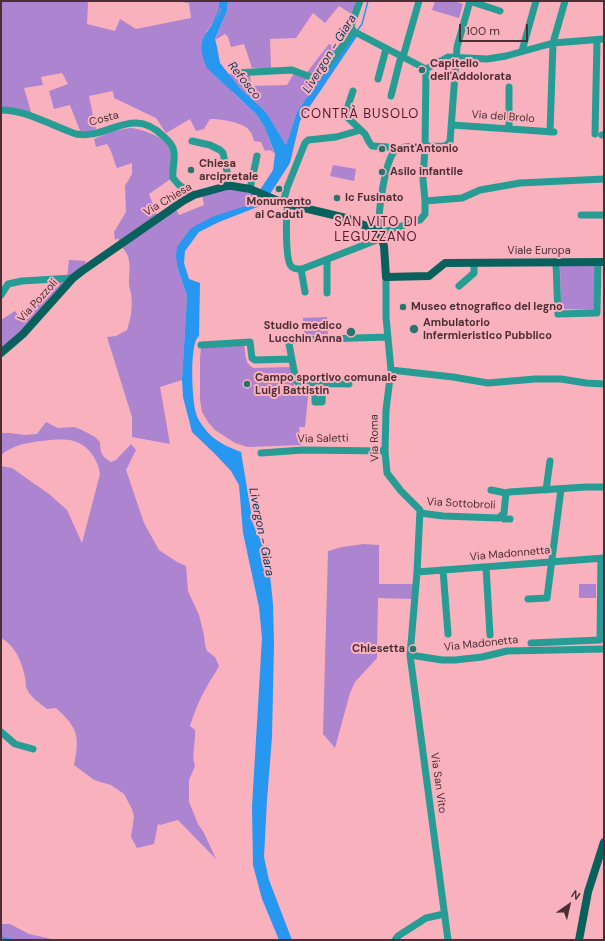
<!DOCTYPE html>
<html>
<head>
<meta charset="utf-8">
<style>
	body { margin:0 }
	#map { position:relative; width:605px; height:941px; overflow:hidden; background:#fab1be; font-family:"DM Sans",sans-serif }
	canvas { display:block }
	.frame { position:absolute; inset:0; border:2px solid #4c2f34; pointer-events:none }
	.north { position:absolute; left:549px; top:885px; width:40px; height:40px; -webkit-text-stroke:3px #fab1be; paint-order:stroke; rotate:34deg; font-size:11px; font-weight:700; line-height:16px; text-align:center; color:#4c2f34 }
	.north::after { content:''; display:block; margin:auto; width:14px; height:18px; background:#4c2f34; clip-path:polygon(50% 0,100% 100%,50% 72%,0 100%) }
	.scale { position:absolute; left:459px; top:24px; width:69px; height:18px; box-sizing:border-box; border:2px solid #4c2f34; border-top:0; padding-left:5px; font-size:12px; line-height:14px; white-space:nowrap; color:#4c2f34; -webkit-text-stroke:3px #fab1be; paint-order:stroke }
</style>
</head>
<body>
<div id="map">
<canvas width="605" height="941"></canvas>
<div class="frame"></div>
<div class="north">N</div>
<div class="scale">100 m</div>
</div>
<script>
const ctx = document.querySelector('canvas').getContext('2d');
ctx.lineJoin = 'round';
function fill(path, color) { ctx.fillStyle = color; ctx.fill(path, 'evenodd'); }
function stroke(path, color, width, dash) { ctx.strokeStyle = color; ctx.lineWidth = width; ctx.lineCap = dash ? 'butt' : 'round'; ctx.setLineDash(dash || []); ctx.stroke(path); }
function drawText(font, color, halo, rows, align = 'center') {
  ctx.font = font + ' "DM Sans",sans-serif'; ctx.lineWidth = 4; ctx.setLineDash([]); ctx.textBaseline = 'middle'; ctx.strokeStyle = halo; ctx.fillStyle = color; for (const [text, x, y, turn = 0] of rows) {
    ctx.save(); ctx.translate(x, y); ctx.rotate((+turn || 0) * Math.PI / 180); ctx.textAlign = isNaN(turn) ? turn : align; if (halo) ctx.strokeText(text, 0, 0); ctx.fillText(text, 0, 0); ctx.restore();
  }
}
fill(new Path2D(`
	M1,1H87L88,2L87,24L115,31L120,19L136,29L191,18L189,3L172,1H218L221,10L216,19L206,32L233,93L256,114L264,126L274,153L270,150L265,151L261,142L254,141C253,138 252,133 249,130C243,122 220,119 210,119L204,129L196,131L190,119L166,133L156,118L114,98L113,91L89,96L96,129L92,131H80L70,105L54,109L49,91L68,84L62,73L41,77L43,85L24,88L31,112L1,107Z
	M228,1H359L353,15L339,6L325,23L313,13L296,38L270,39L271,68H252L244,44L231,47L228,37L225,34L215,40L227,11Z
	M435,1H455L463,4L459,18L432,10Z
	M329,44L339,50L297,112L286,145L266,112L240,88L228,74L250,75L251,86L287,85L294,73L304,76Z
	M130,128C144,129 168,138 172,153C174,160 172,171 172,178L149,194L157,215L173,203L179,215L204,205L202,194L231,187L257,196L248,205L191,228L178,269L187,296L182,380L160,387L170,444L132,437V417L107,337L116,336L127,330C131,318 133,306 131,293C130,290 129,287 129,284C129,270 133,255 120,246L122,245L118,238L115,240L114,232L126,212L125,186L132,174V163L117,168C113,159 113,153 107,144L96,147L94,139L113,131Z
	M333,165L356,169L354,181L330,176Z
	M69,260L86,261L82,271L1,353V320L15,311L20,318L36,299L51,292L52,283L67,278Z
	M560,266H595L596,310L562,309L561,304Z
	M327,317L328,334L304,335L303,318Z
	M244,344C246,354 244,364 254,368L291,367L294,386L309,387L305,427H299L301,445L248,447L235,443L215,430L208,422L202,412L200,400V359L201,347Z
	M46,422L58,428L74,427L80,429L95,437L100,442C100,451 101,457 111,462L116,460L131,444L136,450L126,470L144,523L159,550L177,562L186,566L188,591L199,615L204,635L205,645L207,651L215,657L219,666C215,674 210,680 206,688C199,700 194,713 190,726L195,730C196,743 191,754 195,766L189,780V802L198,824L204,833L216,859L178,820L160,825L158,824L154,844L137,848L131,837L134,817L132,809L124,794L111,785L94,780L74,765C80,736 78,728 56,708L47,709C41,704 30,697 27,689C25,686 26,681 25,677C22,662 15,645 1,638V466L12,468L49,494L67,510L82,543L100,474C98,458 86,442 69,440C60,439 50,440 41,441C26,443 13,445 1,455V433H10L25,435L37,434Z
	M364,544L379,545V584H414L413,599L378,598L377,658L355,682L350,693L335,748L323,734L328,551L342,547Z
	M579,584H596V598H579Z
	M1,924H10L29,934L56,940H1Z`), '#ac84cf');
fill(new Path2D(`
	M218,1H228L227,11L215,39L217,47L220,63L240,88L266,112L286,145L297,112L351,32L358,35L300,121L290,163L270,194L260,190L273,170L275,154L264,126L256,114L207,68C193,36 209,35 221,10Z
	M257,196L266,199L260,206L219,222L199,232L185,251L184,263L189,279L200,283L199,336C189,342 192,401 196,413C197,418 201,424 205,429C214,441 228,447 241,452L253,524L268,556L273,604L274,644L272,737L267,800L264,857L269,880L292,940H279L262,899L253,865L252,807L262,638L259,607L243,533L239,485L231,471L215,454L192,432L183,397L182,380L187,296L178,269L176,256L177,247L191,228L212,217L248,205Z`), '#2797ef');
stroke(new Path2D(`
	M213,24L219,11L221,1
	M357,31L362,24L368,1
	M1,937L13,940`), '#2797ef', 1.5);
stroke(new Path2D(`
	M469,1L500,11
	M353,31L426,69
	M353,31L351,26L360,1
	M522,51L536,1
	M403,57L419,1
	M426,69L448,57L487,59L506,56L553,43L604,39
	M235,73L292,70L316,79L336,55L353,31
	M378,79L386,49
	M353,91L345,115L365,134L369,142L372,146L388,147L395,150
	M391,96L401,56
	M1,110C21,110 38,119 56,126C63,129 70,132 76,134C108,140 132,105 163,136C168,140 174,146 174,153C175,161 172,170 173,178L179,185L194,195
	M452,125L554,132
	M509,129V87
	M550,132L553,43L565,1
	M595,134L597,40
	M602,135H604
	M192,141L210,145L220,150L223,153L228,176L227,186
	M395,150C404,144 433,147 445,146L450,142L457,47L470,1
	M250,189L257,156
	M425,201L423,179L425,147L426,69
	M283,203L287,188L305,143L308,140L336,137L361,130
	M288,204C286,214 285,259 291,266C294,270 298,269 302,269L382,238
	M581,215H604
	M379,231C378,213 384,164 395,150
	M380,233L420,220L425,214V201L462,198L480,190L520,183L604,179
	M556,263L558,314L597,313L598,262
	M301,269L305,292
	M386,277V317L391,370L386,410L385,451L387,473L401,491L420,510L417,572L410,655L448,940
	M459,286L474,273V263
	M327,293V260
	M1,295L8,284L22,281L73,278
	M201,345L250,342L252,358L255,360L291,359
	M391,370L453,377L488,383L535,379H561L586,383L604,384
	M315,384V402H322L323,384
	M349,384L299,383L296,381L289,344L292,340L388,337
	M261,453L303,450L385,451
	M491,490L506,493
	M546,490L550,461
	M420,513L443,516L499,518L504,513L506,493L509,492L586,487H604
	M501,517L504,519H510
	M486,567L490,635
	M443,570L448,634
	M417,572L604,558
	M528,599L547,598L561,489
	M531,643L600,640L601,558
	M410,655L442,660H455L482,657L507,651L604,649
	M1,732L15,744L33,749
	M395,940L398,936L426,918L444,914`), '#279c94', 7);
stroke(new Path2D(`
	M1,353L23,334L73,278L82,271L183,201L194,195L227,186H232L250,189L283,203L346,218L379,231L384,246L386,277L429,276L445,263L604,262
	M579,940L588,892L604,842`), '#08615c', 8);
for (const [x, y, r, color] of [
	[422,70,4,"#2b746e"],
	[382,149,4,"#2b746e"],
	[191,170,4,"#2b746e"],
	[382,172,4,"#2b746e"],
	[279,189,4,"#2b746e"],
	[337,198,4,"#2b746e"],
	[403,307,4,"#2b746e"],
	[414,329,5,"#2b746e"],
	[351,332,5,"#2b746e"],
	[247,384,4,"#2b746e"],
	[413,649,4,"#2b746e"]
]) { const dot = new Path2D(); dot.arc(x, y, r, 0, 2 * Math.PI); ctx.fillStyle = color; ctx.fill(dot); stroke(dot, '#fab1be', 1.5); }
drawText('bold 11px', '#4c2f34', '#fab1be', [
	["Capitello",430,64],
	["dell'Addolorata",430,77],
	["Sant'Antonio",390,149],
	["Chiesa",199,164],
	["arcipretale",199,177],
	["Asilo infantile",390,172],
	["Ic Fusinato",345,198],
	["Monumento",279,202,"center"],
	["ai Caduti",279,215,"center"],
	["Museo etnografico del legno",411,307],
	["Ambulatorio",423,323],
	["Infermieristico Pubblico",423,336],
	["Studio medico",342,326,"right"],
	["Lucchin Anna",342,339,"right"],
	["Campo sportivo comunale",255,378],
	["Luigi Battistin",255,391],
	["Chiesetta",405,649,"right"]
], 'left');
drawText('11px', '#4c2f34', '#fab1be', [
	["Via del Brolo",503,117,4],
	["Costa",104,119,-15],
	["Via Chiesa",168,200,-31],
	["Viale Europa",539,251],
	["Via Pozzoli",38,301,-48],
	["Via Roma",375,438,-91],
	["Via Saletti",323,439,-1],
	["Via Sottobroli",461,504,3],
	["Via Madonnetta",510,554,-5],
	["Via Madonetta",481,644,-6],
	["Via San Vito",438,783,82]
]);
drawText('italic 12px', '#0b3659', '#fab1be', [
	["Livergon - Giara",330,54,-58],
	["Refosco",244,81,51],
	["Livergon - Giara",261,532,79]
]);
ctx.letterSpacing = '1px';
drawText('13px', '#531928', '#fab1be', [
	["CONTRÀ BUSOLO",360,115],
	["SAN VITO DI",376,223],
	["LEGUZZANO",376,238]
]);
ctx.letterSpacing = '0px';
</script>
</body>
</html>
